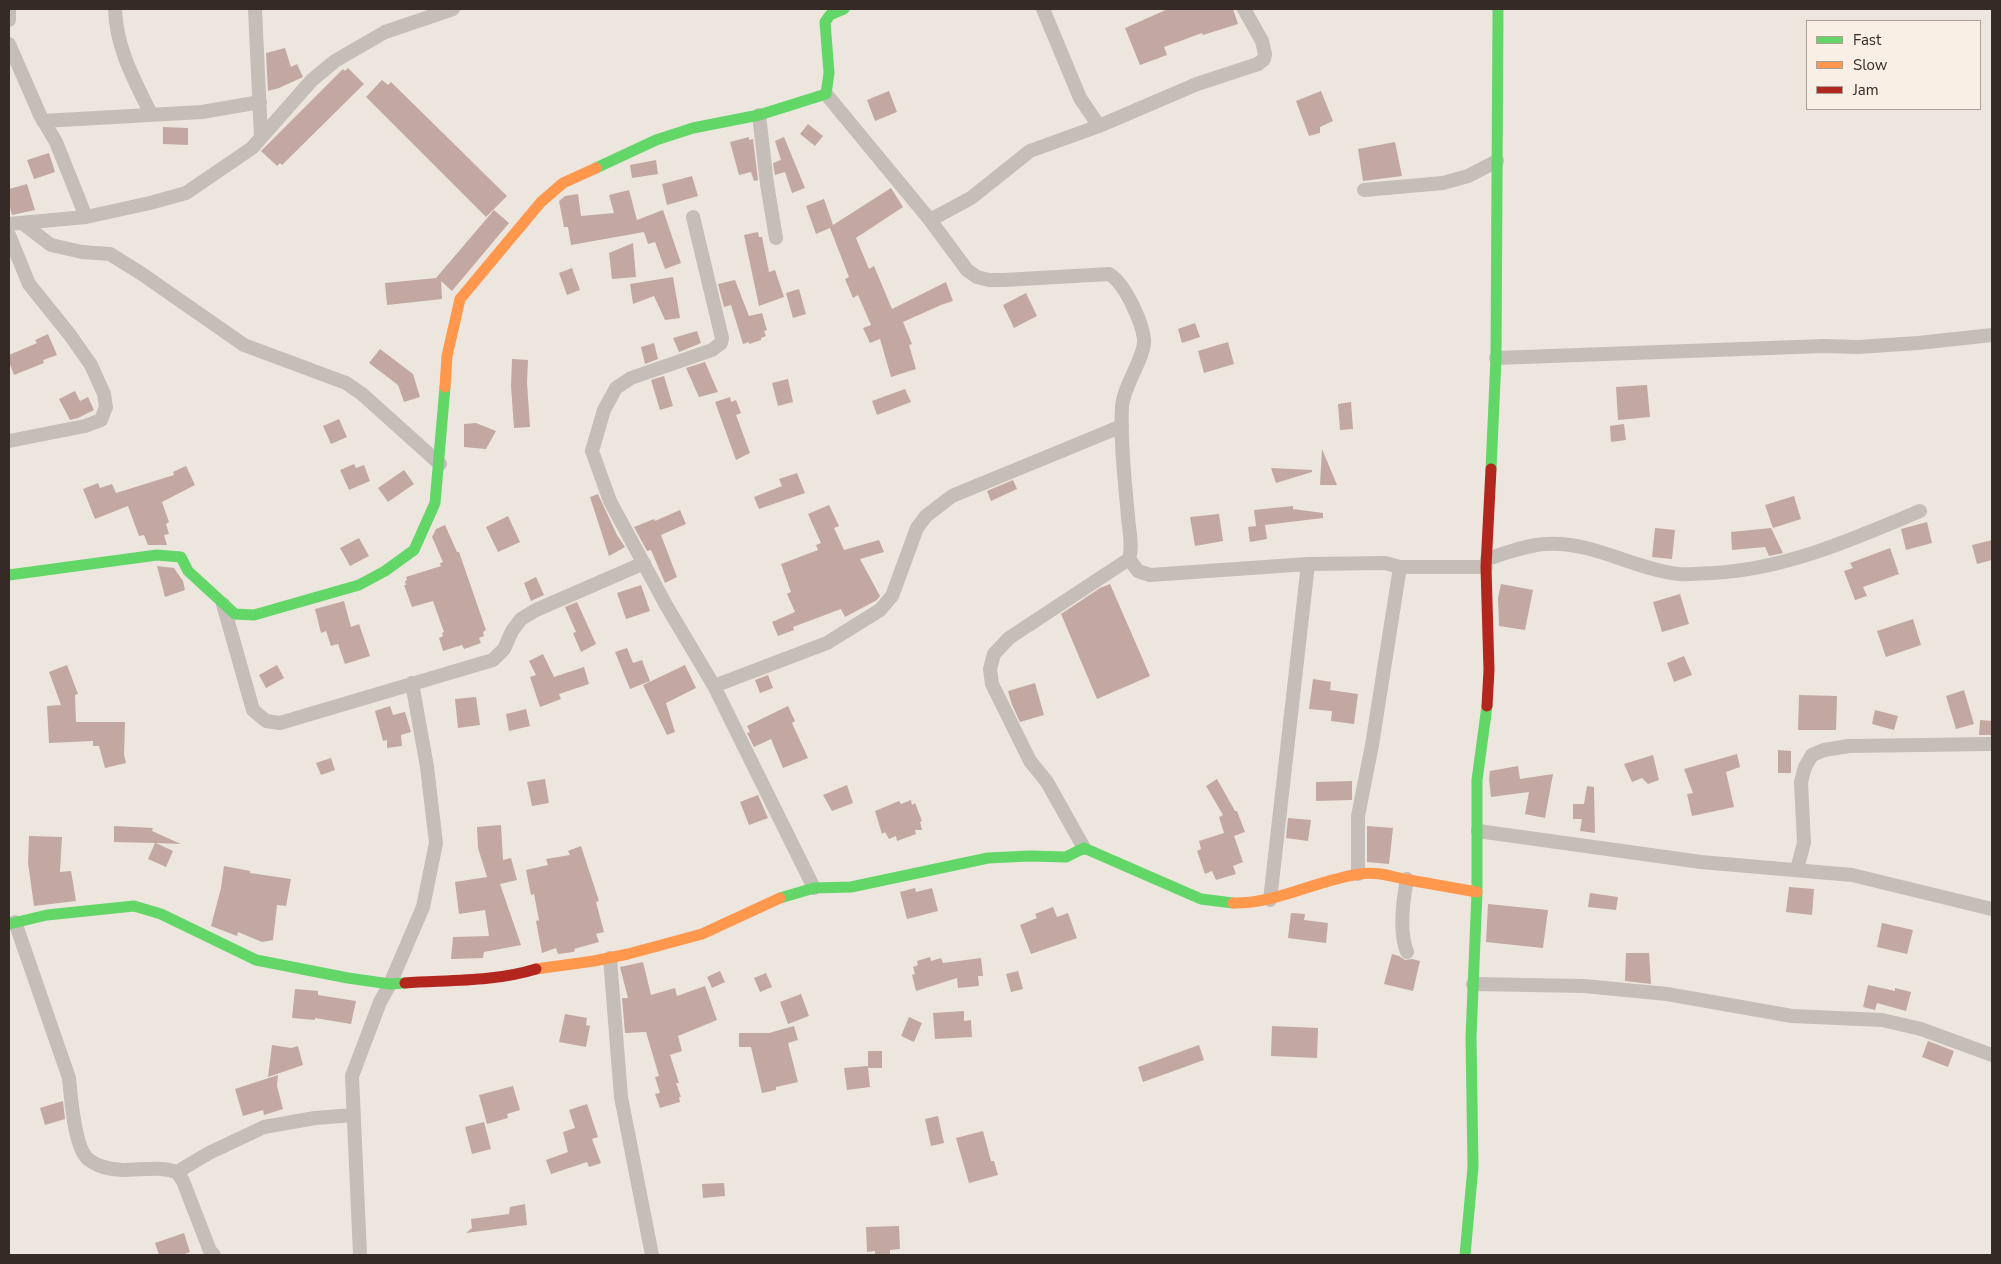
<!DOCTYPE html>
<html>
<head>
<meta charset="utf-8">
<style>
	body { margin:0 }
	#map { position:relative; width:2001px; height:1264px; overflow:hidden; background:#ede6df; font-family:"Nunito Sans",sans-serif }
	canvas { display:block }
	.frame { position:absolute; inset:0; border:10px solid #362a26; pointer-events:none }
	.legend { position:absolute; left:1806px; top:20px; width:175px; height:90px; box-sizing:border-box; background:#faefe5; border:1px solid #aca099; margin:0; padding:6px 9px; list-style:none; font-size:15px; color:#362a26 }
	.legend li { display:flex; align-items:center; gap:10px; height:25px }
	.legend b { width:25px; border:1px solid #aca099 }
</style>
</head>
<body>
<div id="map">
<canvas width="2001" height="1264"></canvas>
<div class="frame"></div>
<ul class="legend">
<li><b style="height:6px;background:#63d668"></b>Fast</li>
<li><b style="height:6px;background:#ff974d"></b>Slow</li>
<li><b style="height:6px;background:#b3261e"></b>Jam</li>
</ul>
</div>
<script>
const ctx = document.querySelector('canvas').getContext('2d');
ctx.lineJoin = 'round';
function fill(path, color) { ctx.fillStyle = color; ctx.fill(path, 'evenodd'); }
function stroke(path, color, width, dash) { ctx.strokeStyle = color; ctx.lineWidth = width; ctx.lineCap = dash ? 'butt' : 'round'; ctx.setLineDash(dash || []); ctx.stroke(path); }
fill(new Path2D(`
	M1168,9H1233L1238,24L1203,35L1202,33L1164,47L1167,55L1140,65L1125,28Z
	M285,48L291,67L297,64L303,77L279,88L268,91L266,53Z
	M348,68L364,84L282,165L280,163L277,166L261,151L343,69L345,71Z
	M382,80L388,85L391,82L507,196L486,217L366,97Z
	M889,91L897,112L875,121L867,100Z
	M1321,91L1333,121L1320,127V133L1309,136L1296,101Z
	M808,124L823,136L815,146L800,134Z
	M163,127L188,128V145L163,144Z
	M749,137V140L753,139L758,180L754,181L751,172L739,175L730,142Z
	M784,137L805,188L792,193L785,172L775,175L773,163L781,160L775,141Z
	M1395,142L1402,176L1363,181L1358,149Z
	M49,153L55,172L34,179L27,160Z
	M656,160L658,174L632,178L630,165Z
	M692,176L698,196L667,205L662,184Z
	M27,184L35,210L12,215L9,203V189Z
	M891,188L903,207L856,238L869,269L874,266L892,309L946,282L953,301L941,305L903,322L912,344L909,345L916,369L891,377L880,339L870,343L863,328L871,325L858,295L853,298L845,279L849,277L830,228L816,234L806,206L824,199L833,225Z
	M629,190L637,220L663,210L681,263L665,269L655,242L648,244L644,232L571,245L568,227H564L559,201L565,196L578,194L581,216L614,213L609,195Z
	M494,210L509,223L452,291L441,281L442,299L387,305L385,283L436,278Z
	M758,232L759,237H762L769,272L775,270L784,297L759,306L744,235Z
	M633,243L636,277L612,279L609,253Z
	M572,268L580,290L567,295L559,273Z
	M673,277L680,318L665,320L654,296L633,304L630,284Z
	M735,280L749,316L762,313L767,330L764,331L766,336L761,338V340L749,344V342L743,344L731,305L724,307L718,284Z
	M799,289L806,314L793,318L786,293Z
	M1026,293L1037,316L1014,328L1003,305Z
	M1195,323L1200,337L1182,343L1178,329Z
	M697,331L701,343L679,352L673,338Z
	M48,334L57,355L43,360L44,363L14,375L9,362V355L37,343L35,340Z
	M1228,342L1234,364L1204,373L1198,351Z
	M654,343L658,359L645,364L641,347Z
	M380,349L413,374L420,397L404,402L398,385L369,363Z
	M512,359L528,360L527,383L530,427L514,428L511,386Z
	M705,362L718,392L699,397L686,368Z
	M664,376L673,406L660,410L651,380Z
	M788,379L793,402L778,406L772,383Z
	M1647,385L1650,417L1618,420L1616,387Z
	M905,389L911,402L877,415L872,401Z
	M75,391L80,401L88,397L94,410L78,418L70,420L59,399Z
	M730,397L731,402L736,400L741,413L736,415L750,453L736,460L715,402Z
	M1351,402L1353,429L1340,430L1338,404Z
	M339,419L347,437L331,444L323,426Z
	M476,423L496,431L486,449L464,447V424Z
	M1624,424L1626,440L1611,442L1610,426Z
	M1322,449L1337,485H1320Z
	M354,464L356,468L364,465L370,481L349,490L340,470Z
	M186,466L195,485L162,502L169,522L166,524L169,534L164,535L167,545H148L144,535L139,536L128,506L95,519L83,489L98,483L100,488L112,484L116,493L174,475L173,472Z
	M1271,468L1312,470V472L1276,483Z
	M404,470L414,484L388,502L378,488Z
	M797,473L805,493L759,509L754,497L782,486L779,479Z
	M1013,480L1017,489L991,501L987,491Z
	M598,494L617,535L625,547L609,556L590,497Z
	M1794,496L1801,519L1773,528L1765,505Z
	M829,505L839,526L834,528L844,550L879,540L884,552L860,559L880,596L877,600L845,617L841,609L793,627L794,630L778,636L772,622L795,612L787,594L791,592L781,564L818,550L816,545L821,543L808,514Z
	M1293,506V509L1323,513V518L1256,526L1254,510Z
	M680,510L686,524L661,535L677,577L665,583L651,550L647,551L634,527L654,519L655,521Z
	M1219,514L1223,541L1195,546L1190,517Z
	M508,516L520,542L498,552L486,527Z
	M1927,522L1932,543L1906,550L1901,529Z
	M445,525L457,552H459L486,630L483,632L484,636L479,638L481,643L464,649L462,645L443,651L439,638L443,636L442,633L444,632L433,601L412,607L404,585H406L405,581L407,580L406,577L441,566L440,563L443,562L432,537L436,529Z
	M1265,525L1267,539L1250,542L1248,527Z
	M1655,528L1675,530L1672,559L1652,557Z
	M1771,528L1783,553L1769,556L1765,547L1732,550L1731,532Z
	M359,538L369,556L350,566L340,548Z
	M1992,540V560L1977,564L1972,545Z
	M1890,548L1899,574L1863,587L1867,596L1855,600L1844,571L1853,568L1850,563Z
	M157,566L174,568L183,581L185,590L165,597Z
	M536,577L544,595L531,601L524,583Z
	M1110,584L1150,676L1097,699L1061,614L1100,588Z
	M1501,584L1533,590L1525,630L1499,626L1498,598Z
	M641,585L650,611L626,619L617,593Z
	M1680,594L1689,624L1662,632L1653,602Z
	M344,601L351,627L359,624L370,656L345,664L338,644L331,646L326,631L321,633L315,609Z
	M577,602L596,644L581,652L573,633L576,632L565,607Z
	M1913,619L1921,645L1886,657L1877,631Z
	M627,648L633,663L642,660L650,681L630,689L615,652Z
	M543,654L554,677L584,667L589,684L559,694L561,699L540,707L530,677L536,675L529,661Z
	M1684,656L1692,675L1674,682L1667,663Z
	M67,665L78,694L75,695L76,722H125L124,755L126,763L105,768L99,746H93V741L49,743L47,706L61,705L49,672Z
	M277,665L284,678L266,688L259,675Z
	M685,665L696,688L666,703L675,732L667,735L643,685Z
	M768,675L773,688L760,693L755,680Z
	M1313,679L1331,682L1330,690L1358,694L1354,724L1331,721L1332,711L1309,709Z
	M1035,683L1044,715L1020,722L1012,705L1008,691Z
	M1964,690L1974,724L1956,729L1946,696Z
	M1799,695L1837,696L1836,730H1798Z
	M476,697L480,725L458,728L455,699Z
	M390,706L393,715L405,712L411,732L401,735L402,746L387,748V740L383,741L375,711Z
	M788,706L795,721L792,723L808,758L783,768L771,739L754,747L747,733L750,732L747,726Z
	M526,709L530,726L509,731L506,714Z
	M1875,710L1898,716L1894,730L1872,724Z
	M1980,720L1992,721V735H1979Z
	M1778,750L1791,751V773H1778Z
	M1737,754L1740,767L1726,772L1734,807L1692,816L1687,794L1693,793L1684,769Z
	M1653,755L1659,780L1648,784L1642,778L1632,782L1624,764Z
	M331,758L335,770L321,775L316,763Z
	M1518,766L1520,779L1553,774L1545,818L1525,814L1529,792L1491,797L1489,779L1490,771Z
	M545,779L549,803L532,806L527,782Z
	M1217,779L1235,811H1237L1245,832L1234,836L1243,862L1233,866L1236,874L1216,880L1212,871L1205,874L1197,851L1201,849L1199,841L1224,833L1219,817L1223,815L1206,786Z
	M1352,781V800L1316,801V782Z
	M847,785L853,803L832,811L823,795Z
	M1587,786L1594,787L1595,833L1580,831L1582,819H1573V804H1584Z
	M758,795L768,818L749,825L740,802Z
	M911,800L912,805L915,803L922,821L920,822L922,830H915L916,834L897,841L896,836L889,839L885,832L882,834L875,811L899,801L901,804Z
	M1288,818L1311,820L1308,841L1286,838Z
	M501,825L503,860L511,858L517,880L500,884L521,945L484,952L483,958L451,959L453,937L489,936L485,910L459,914L455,882L487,877L478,848L477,827Z
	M114,826L153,828L152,831L181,844L156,843L173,851L166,867L148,859L155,843L114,842Z
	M1367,826L1393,828L1389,864L1367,862Z
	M29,836L62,837L60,872L71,871L76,901L34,906L28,863Z
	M581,846L599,901L596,902L604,932L596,934L599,942L574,949L575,951L573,952L558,954L556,948L542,953L536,921L539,920L534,894L531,895L526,870L548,865L546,859L570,855L568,851Z
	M224,866L250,871V873L291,879L286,906L277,905L273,940L262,942L238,932L237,936L211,926L221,888Z
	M1789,887L1814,889L1812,915L1786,912Z
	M915,888L916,892L932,888L938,911L907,919L900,892Z
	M1590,893L1618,897L1616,910L1588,907Z
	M1488,904L1548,910L1543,948L1486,942Z
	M1053,907L1057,917L1068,913L1077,938L1031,954L1020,925L1037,918L1035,914Z
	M1291,913L1305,914L1304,920L1328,923L1326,943L1288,938Z
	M1882,923L1913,930L1907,954L1877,947Z
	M1626,953H1649L1651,984L1625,981Z
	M1392,954L1399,956L1405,960L1412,959L1420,961L1413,991L1384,984Z
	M930,957L931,961L941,958L943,963L981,958L983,976H978L979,986L958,988L957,978L916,991L912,975L915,974L913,967L918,965L917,961Z
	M643,962L651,995L675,988L677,996L705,986L717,1020L678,1036L682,1051L670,1055L679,1083H676L681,1097H679L680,1102L660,1108L655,1094L660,1093L655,1077L659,1076L646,1032L625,1033L622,998H628L620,967Z
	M720,971L725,982L712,988L707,977Z
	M1018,971L1023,989L1011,992L1006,974Z
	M766,973L772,987L760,992L754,978Z
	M1868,985L1895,991V988L1911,992L1906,1011L1877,1003L1875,1010L1863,1007Z
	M295,989L318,991V995L356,1001L351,1024L315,1018V1020L292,1018Z
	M801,994L809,1016L788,1024L780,1002Z
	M964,1011V1021L971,1020L972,1037L935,1039L933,1013Z
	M565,1014L587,1018L586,1025L590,1026L586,1047L559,1042Z
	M909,1017L922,1023L914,1042L901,1036Z
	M794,1026L798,1040L788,1043L798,1082L776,1087V1090L762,1093L751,1047H739V1033H769Z
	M1272,1026L1318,1028L1317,1058L1271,1056Z
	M1928,1041L1954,1051L1948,1067L1922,1057Z
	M272,1045L291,1048L298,1046L303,1065L268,1077Z
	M1199,1045L1204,1060L1143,1082L1138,1067Z
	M868,1051H882V1068H868L870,1087L847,1090L844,1068L867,1066L868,1067Z
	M278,1075L277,1086L283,1109L264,1115L263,1110L243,1116L235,1089Z
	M513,1086L520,1110L507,1114L508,1118L487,1124L479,1095Z
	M63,1101L65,1119L45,1125L40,1108Z
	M587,1104L598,1137L592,1139L601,1163L589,1167L587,1162L551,1174L546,1160L568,1152L563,1132L575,1128L569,1110Z
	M938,1116L944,1143L931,1146L925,1119Z
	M484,1122L491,1149L472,1154L465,1127Z
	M983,1131L991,1161H994L998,1175L969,1183L956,1138Z
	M724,1183L725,1196L703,1198L702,1184Z
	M525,1204L527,1225L466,1233L472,1228L471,1219L509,1214L510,1207Z
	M899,1226L900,1249L890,1250V1255H875V1251L867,1252L866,1227Z
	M184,1233L190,1252L182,1255H159L155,1243Z`), '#c2a8a0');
stroke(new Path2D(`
	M115,9C116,47 134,80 151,114
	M255,9L261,137
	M1043,9L1080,98L1099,126
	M9,20V9
	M9,44L40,115L56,142L86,217
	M826,94L930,220L967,270L977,277L989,280H1004L1109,274C1125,283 1142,322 1144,339C1146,356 1123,386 1122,407C1120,443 1125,481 1128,517C1129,530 1133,547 1129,559L1138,571L1150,575L1308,564L1385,563L1400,567H1486
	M759,115L767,184L776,238
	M43,121L202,112L260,102
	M1364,190L1443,183L1468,176L1497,161
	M693,217L722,338L721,343L712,350L631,378L616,388L604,410L592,451L610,501L666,605L714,686L814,888
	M930,220L971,198L1030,151L1099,126L1197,84L1258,64L1264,59L1265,54L1262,41L1244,9
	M22,223L51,245L82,252L110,254L142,274L244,345L346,383L362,394L440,464
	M9,224L86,217L150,203L186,193L252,148L312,80L335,61L385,32L453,9
	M9,235L29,284L70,335L91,365L104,394L106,407L101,420L85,426L9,441
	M1496,358L1824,346L1858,347L1918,343L1992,335
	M1487,559C1506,553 1526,545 1546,544C1592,541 1634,569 1679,574C1690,575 1702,573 1713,573C1786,569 1854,539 1920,511
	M223,604L253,710L266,721L280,723L493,660L504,649L512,631L521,619L536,610L644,563
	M714,686L827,643L880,610L892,596L917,528L926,516L952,496L1122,426
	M1478,831L1701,862L1852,875L1992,909
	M1084,848L1047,782L1030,761L992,684L990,669L994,654L1009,638L1129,559
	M1797,869L1804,843L1801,782L1805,767L1812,755L1824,750L1849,746L1992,744
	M1358,874V816L1372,745L1400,567
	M1407,879C1403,900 1399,932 1407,952
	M1270,900L1308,564
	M15,922L69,1078C71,1097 74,1145 87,1158C95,1166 111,1170 123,1170C142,1170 159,1166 177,1172L183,1181L210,1251L214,1255
	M610,958L621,1097L652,1255
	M1473,984L1584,986L1667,994L1792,1016L1882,1020L1921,1029L1992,1055
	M177,1172L209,1153L264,1127L315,1118L354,1115
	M360,1255L352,1076L380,1002L390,984L423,907L436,843L427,767L412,683`), '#c5bdb8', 14);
stroke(new Path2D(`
	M596,168L656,140L693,128L759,115L826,94L829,73L825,22L830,15L844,9
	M1491,469L1496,358L1498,9
	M9,575L157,555L181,557L188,571L235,614L254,615L359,585L385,571L414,550L435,503L445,387
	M780,898L814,888L851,887L988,858L1029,856L1066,857L1084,848L1201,899L1233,903
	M9,924L47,915L134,906L161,914L256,960L348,978L390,984L405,983
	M1465,1255L1473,1167L1471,1037L1477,892V780L1487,706`), '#63d668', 11);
stroke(new Path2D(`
	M445,387L447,356L460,299L541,202L563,183L596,168
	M1233,903C1277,904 1316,880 1360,874C1376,871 1393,877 1409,880C1432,884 1454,888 1477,892
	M536,969L594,961L628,954L702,934L780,898`), '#ff974d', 11);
stroke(new Path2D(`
	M1487,706L1489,670L1486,567L1491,469
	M405,983C448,980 494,982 536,969`), '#b3261e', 11);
</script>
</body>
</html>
